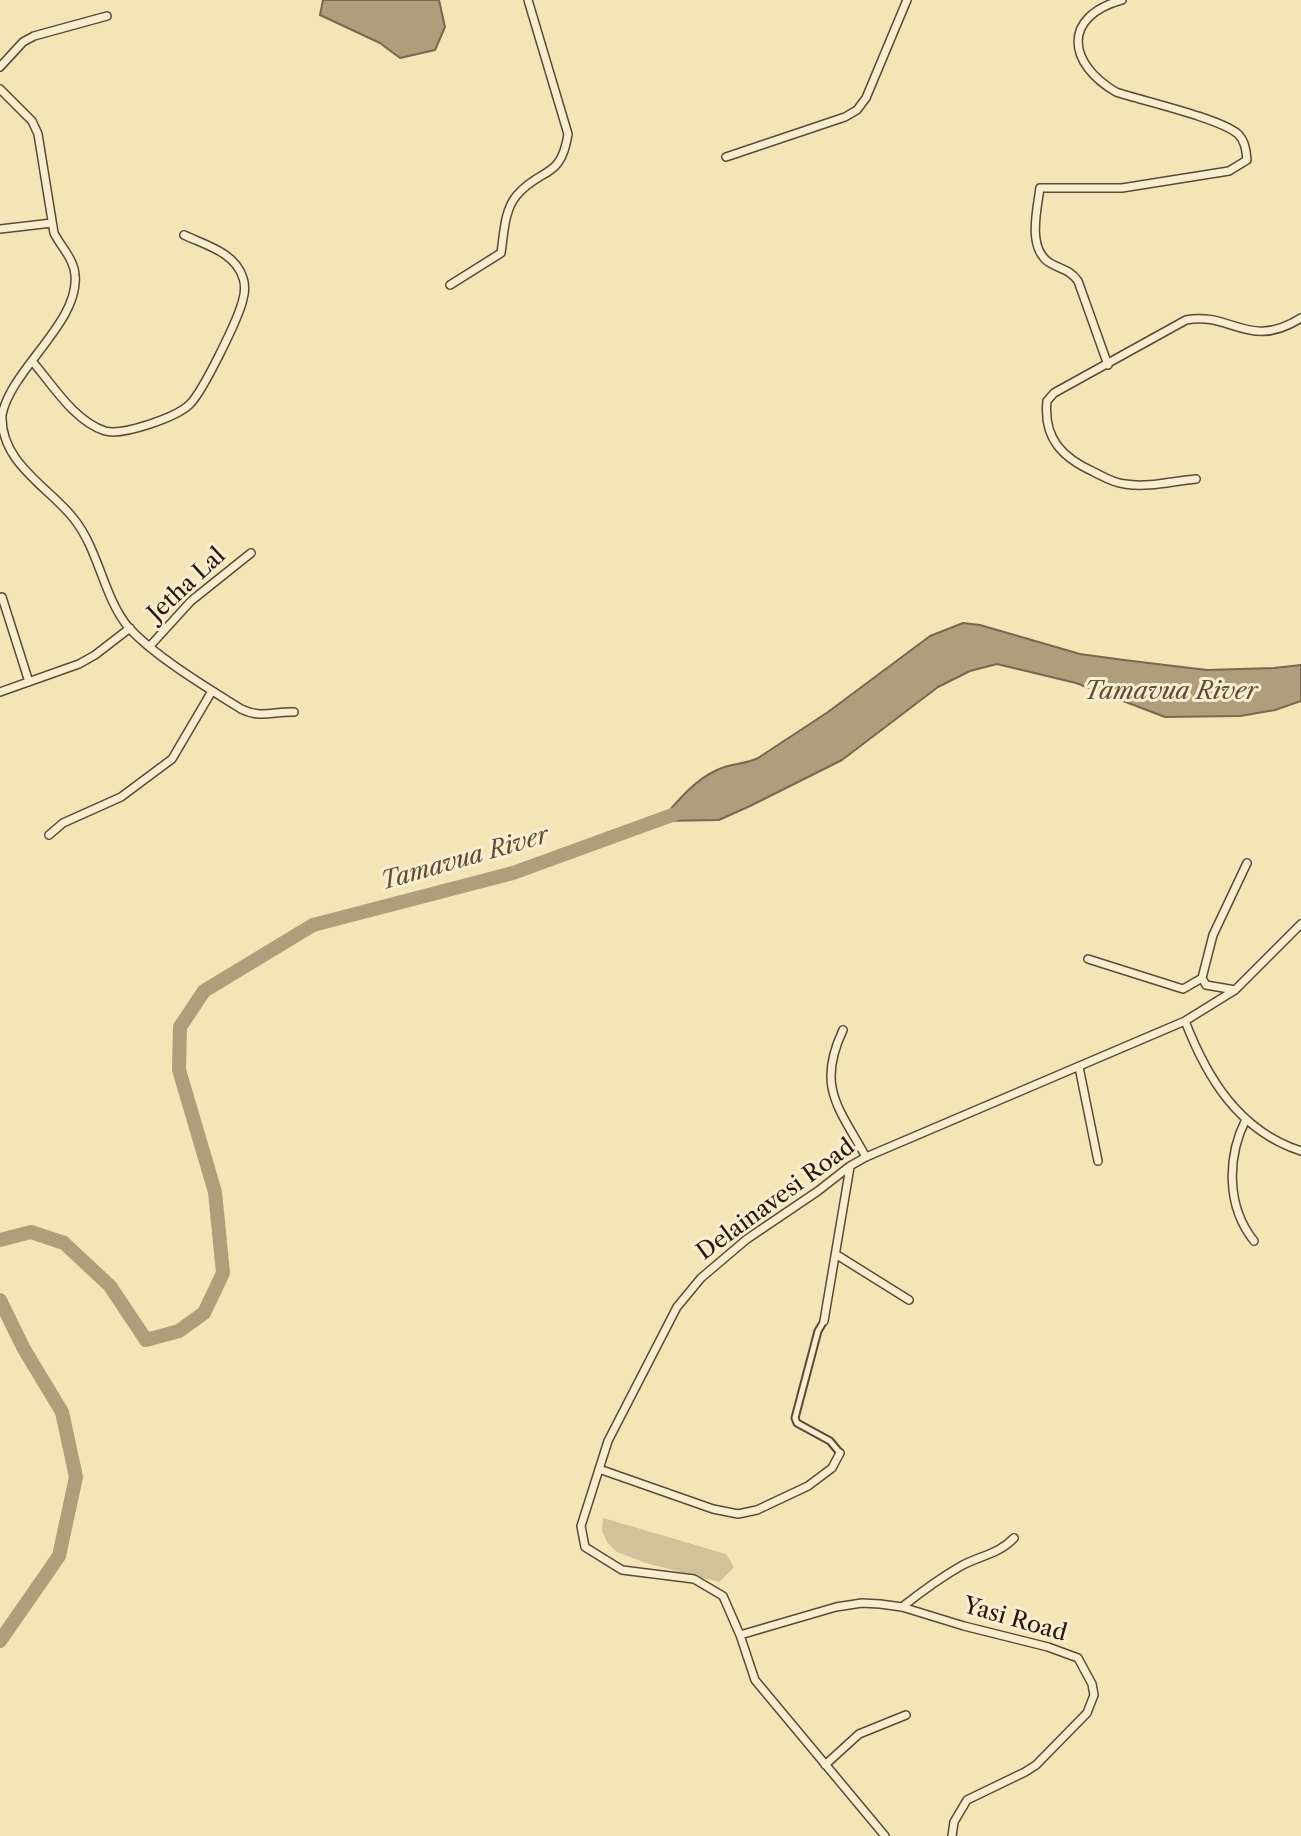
<!DOCTYPE html>
<html>
<head>
<meta charset="utf-8">
<style>
	body { margin:0 }
	canvas { display:block; background:#f2e5b6 }
</style>
</head>
<body>
<canvas width="1301" height="1836"></canvas>
<script>
const ctx = document.querySelector('canvas').getContext('2d');
ctx.lineJoin = 'round';
function fill(path, color) { ctx.fillStyle = color; ctx.fill(path, 'evenodd'); }
function stroke(path, color, width, dash) { ctx.strokeStyle = color; ctx.lineWidth = width; ctx.lineCap = dash ? 'butt' : 'round'; ctx.setLineDash(dash || []); ctx.stroke(path); }
function drawText(font, color, halo, rows, align = 'center') {
  ctx.font = font + ' "Libre Caslon Text",serif'; ctx.lineWidth = 6; ctx.setLineDash([]); ctx.textBaseline = 'middle'; ctx.strokeStyle = halo; ctx.fillStyle = color; for (const [text, x, y, turn = 0] of rows) {
    ctx.save(); ctx.translate(x, y); ctx.rotate((+turn || 0) * Math.PI / 180); ctx.textAlign = isNaN(turn) ? turn : align; if (halo) ctx.strokeText(text, 0, 0); ctx.fillText(text, 0, 0); ctx.restore();
  }
}
fill(new Path2D(`
	M603,1518L726,1554L734,1567L719,1582L646,1563L617,1552L607,1542L602,1531Z`), '#d0c299');
const water = new Path2D(`
	M323,0H439L445,27L435,50L400,58L380,43L320,15Z
	M963,623L980,625L1080,654L1124,660L1207,670L1274,668L1301,665V701L1275,710L1240,716L1165,717L1076,683L997,664L970,671L938,687L842,760L750,806L719,820L660,821C677,802 693,781 717,770C730,763 744,765 758,758L828,712L930,636Z`);
fill(water, '#ae9e7c');
stroke(water, '#7a674f', 2);
stroke(new Path2D(`
	M0,1240L31,1232L64,1243L110,1286L146,1340L179,1331L204,1313L223,1273L215,1192L179,1070L180,1027L204,991L313,925L513,873L675,814
	M0,1300L24,1349L62,1412L76,1477L59,1556L0,1641`), '#ae9e7c', 14);
const pedestrian = new Path2D(`
	M824,1321L818,1331L795,1418L797,1423L830,1441L840,1453`);
const minor = new Path2D(`
	M0,67L23,42L34,36L107,16
	M0,89L32,121L38,134L54,233C61,247 74,259 75,275C80,322 11,369 2,415C0,463 49,487 74,519C99,550 104,599 129,628C157,658 206,687 241,709C262,719 274,711 294,712
	M726,157L845,117L857,110L866,98L907,0
	M0,229L52,223
	M450,285L501,253C504,234 504,210 517,195C541,167 561,180 568,134L528,0
	M32,361C52,384 74,421 105,431C123,436 177,417 190,404C203,391 239,318 243,299C245,292 245,284 243,278C235,252 205,245 184,235
	M1108,365L1078,281C1069,269 1062,270 1050,263C1027,249 1037,210 1040,188H1122L1229,171L1247,160C1246,150 1245,141 1238,134C1219,118 1143,101 1116,92C1068,64 1061,17 1122,0
	M1196,479C1173,481 1148,488 1125,484C1113,483 1104,477 1094,472C1063,458 1043,439 1047,401L1054,393L1186,320C1231,311 1249,351 1301,318
	M2,597L29,682
	M150,646L191,601L251,553
	M0,692L79,664L95,655L130,628
	M49,835L63,823L121,797L172,759L212,691
	M1088,959L1183,989L1202,978L1206,985L1235,990
	M1202,978L1213,935L1247,863
	M1185,1021C1207,1078 1239,1131 1301,1151
	M843,1030C816,1087 839,1108 866,1157
	M1079,1067L1098,1161
	M1246,1119C1227,1157 1226,1206 1254,1241
	M837,1255L909,1300
	M824,1321L850,1167
	M599,1469L713,1509L738,1514L757,1510L808,1486L832,1468L840,1453
	M902,1607C921,1592 940,1578 961,1566C979,1556 999,1554 1014,1538
	M740,1635L836,1607L862,1603L880,1604L902,1607L964,1626L1048,1647L1078,1658L1092,1684L1094,1695L1087,1713L1036,1765L1025,1772L967,1800L954,1822L952,1836
	M825,1765L859,1734L906,1715
	M885,1836L755,1680L740,1635L723,1596L694,1579L622,1570L585,1547L581,1526L608,1441L677,1307L701,1278L747,1239L818,1191L850,1166L866,1157L1185,1021L1235,990L1301,924`);
stroke(pedestrian, '#5d4936', 9);
stroke(minor, '#5d4936', 10);
stroke(pedestrian, '#f7eed0', 5);
stroke(minor, '#f7eed0', 7);
drawText('23px', '#2b150c', '#f7eed0', [
	["Jetha Lal",187,585,-43],
	["Delainavesi Road",776,1200,-36],
	["Yasi Road",1015,1620,16]
]);
drawText('italic 24px', '#5f4c39', '#f7eed0', [
	["Tamavua River",1171,692],
	["Tamavua River",465,859,-16]
]);
</script>
</body>
</html>
